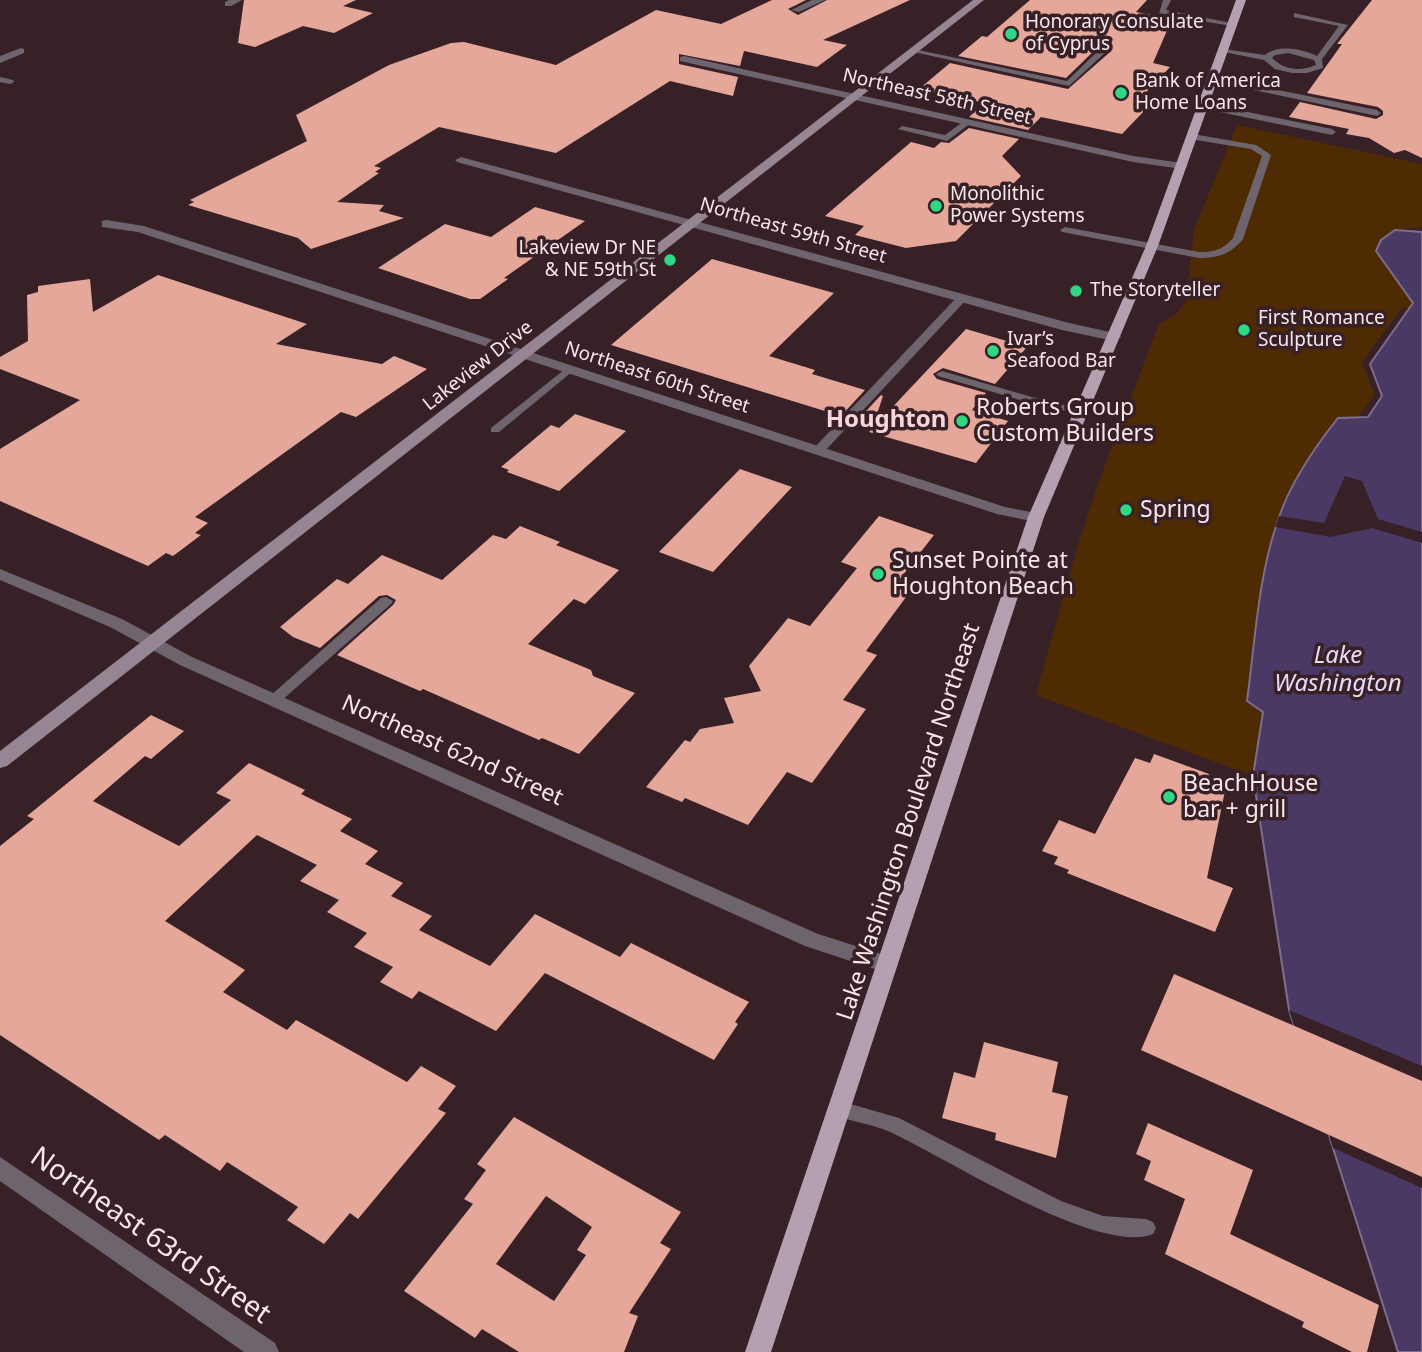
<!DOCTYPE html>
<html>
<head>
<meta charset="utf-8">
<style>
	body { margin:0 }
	canvas { display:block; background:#382027 }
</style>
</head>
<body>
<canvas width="1422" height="1352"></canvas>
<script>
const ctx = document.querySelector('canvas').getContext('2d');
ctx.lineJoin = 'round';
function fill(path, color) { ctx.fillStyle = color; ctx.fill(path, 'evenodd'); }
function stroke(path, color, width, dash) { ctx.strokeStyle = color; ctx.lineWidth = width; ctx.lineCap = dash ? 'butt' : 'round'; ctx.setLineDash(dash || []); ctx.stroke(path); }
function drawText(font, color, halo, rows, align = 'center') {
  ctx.font = font + ' "Noto Sans",sans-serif'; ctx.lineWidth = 7; ctx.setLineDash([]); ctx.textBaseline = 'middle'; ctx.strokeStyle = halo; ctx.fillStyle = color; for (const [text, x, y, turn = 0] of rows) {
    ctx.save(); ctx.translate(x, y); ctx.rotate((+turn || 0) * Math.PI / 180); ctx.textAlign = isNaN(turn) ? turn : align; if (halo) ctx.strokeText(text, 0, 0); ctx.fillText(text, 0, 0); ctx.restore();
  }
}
fill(new Path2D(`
	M1237,125L1422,164V227L1395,230L1385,266L1413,302L1411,307L1401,309L1362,362L1375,395L1358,417L1338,418C1314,448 1293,479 1279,515C1260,566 1255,645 1247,700L1262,712L1253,776L1036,695L1076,551L1099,481L1159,324L1175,315L1186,302L1194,230Z`), '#4e2b02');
const water = new Path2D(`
	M1395,230L1422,232V1352H1398L1289,1010L1253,776L1263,712L1247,701C1255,642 1258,577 1278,520C1290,483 1314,448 1338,418L1368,417L1382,396L1370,364L1413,303L1376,251L1381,240Z`);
fill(water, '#4a3965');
stroke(water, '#7e6d8d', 2);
fill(new Path2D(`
	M1345,476L1362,481L1378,519L1422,532V543L1372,528L1331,537L1275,527L1279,516L1324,523Z
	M1289,1010L1422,1066V1188L1333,1148Z`), '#382027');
fill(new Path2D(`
	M244,0H356L343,6L373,13L334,33L303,26L255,47L238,43Z
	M772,0H806L788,9L798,15L827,0H910L823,40L847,45L817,67L744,51L740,66L679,54V64L738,77L733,96L670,81L556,153L439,127L374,166L381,168L375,172L379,173L337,202L384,205L379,211L404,218L311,249L298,238L188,205L194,202L190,200L307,141L296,115L389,65L451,43L464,42L556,65L656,10L721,24Z
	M1030,0H1147L1136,12L1172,19L1153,63L1170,67L1134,105L1147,108L1122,134L1041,117L1028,130L969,117L984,103L919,89L950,63L1068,89L1110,52L1109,47L1099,46L1066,78L958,56L982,36L987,37Z
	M1372,0H1422V158L1405,150L1394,153L1369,138L1346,134L1349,129L1289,117L1300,102L1376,119L1383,115V111L1378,107L1307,93L1342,44H1337Z
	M969,128L1019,139L1002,156L1021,176L956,241L906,248L855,235L864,226L825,216L911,142L934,148L941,142L949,143Z
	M535,207L585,221L504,278L508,279L480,299H470L378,268L445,224L491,237Z
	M712,259L834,293L769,356L815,370L812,374L865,390L841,416L611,345Z
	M158,275L307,324L276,344L382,364L394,356L427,369L356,417L341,412L195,517L208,523L195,533L201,535L173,556L166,553L148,566L0,501V449L80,400L0,369V357L28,341L27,295L38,292V286L90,279L93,312Z
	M966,329L1027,347L995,384L943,368L933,374L937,379L986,393L972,410L1008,421L976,463L869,432Z
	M881,395L883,396L873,426L857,421Z
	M575,414L626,431L559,491L507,472L509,470L501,467L551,425L559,428Z
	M740,469L792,487L713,572L659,552Z
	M879,516L934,535L899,580L915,585L866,651L877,655L843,700L866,709L812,783L787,772L748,825L685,798L682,802L646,787L685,740L690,742L700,729L734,723L724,698L761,691L749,666L788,618L810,626L857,568L841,562Z
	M520,526L560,542L556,545L619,570L585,604L574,599L528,644L591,670L593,676L635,693L579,754L542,738L539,740L423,689L420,691L337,655L393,605L396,600L387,595L379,596L320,648L293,637L280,627L337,579L348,584L382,555L442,580L493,535L506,539Z
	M151,715L184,731L151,759L145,756L93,801L179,846L231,800L216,793L249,763L305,790L301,794L352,819L340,831L378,851L365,864L403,883L391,896L432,916L419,930L490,966L535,914L620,957L631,943L749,1002L735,1022L738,1024L714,1060L545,973L496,1031L419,991L412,999L380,982L393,967L354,947L367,933L327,912L339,900L300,881L317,865L257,835L165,921L245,970L223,992L287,1030L296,1020L407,1082L421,1066L456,1086L438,1109L446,1113L358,1219L350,1213L324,1244L287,1220L298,1207L227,1162L220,1171L165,1135L159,1140L0,1035V846L34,819L27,816Z
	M1154,754L1209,774L1207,779L1226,786L1207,878L1233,888L1215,932L1067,873L1069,870L1054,864L1058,857L1042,851L1059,820L1095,834L1135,758L1150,763Z
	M1174,974L1422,1081V1177L1141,1050Z
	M984,1042L1058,1062L1052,1092L1068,1096L1056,1158L995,1140L996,1133L942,1118L954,1072L975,1078Z
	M514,1117L681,1212L660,1243L671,1249L629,1313L638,1316L624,1352H519L482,1329L475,1338L404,1291L473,1204L464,1199L486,1170L477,1164ZM546,1196L592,1227L577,1250L586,1255L554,1301L496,1264Z
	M1148,1123L1253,1170L1230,1234L1379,1305L1367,1352H1352L1302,1327L1304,1322L1165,1254L1185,1199L1144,1180L1151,1161L1136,1154Z`), '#e4a79a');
fill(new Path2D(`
	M1163,0H1171L1166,10L1236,24L1232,26L1159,14Z
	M1294,13L1348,25L1322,59L1323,68L1307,73H1292L1275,69L1264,60L1219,51L1223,49L1265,55C1279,44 1302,49 1317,56L1339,26L1294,17ZM1288,53L1314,60L1316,65C1300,72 1284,70 1272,58L1275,55Z
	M1101,48L1108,50L1069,86L909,51L913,49L1067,81Z
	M0,77L13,80L14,82L10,84L0,82Z
	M1214,77L1377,110L1381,113L1377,116L1211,81V77Z
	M1203,103L1332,129L1336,132L1332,135L1200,108V104Z
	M964,121L971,123L947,141L898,129L902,126L945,135Z
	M1193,134L1256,145L1271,155L1243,239C1231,254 1218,258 1199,258L1062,232L1060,230L1065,227L1199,252C1214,252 1223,250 1233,238L1262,156L1251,149L1190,139V135Z
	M962,295L966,296V300L822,454H814V448L958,296Z
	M569,366L573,367V371L499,432H491V428Z
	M942,371L1049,402L1086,409L1088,411L1082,414L1044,407L938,376L936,374Z
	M386,597L393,601L391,604L280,702H270L268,699L270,696L381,598Z
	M840,1101L899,1118L1061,1201L1103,1216L1146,1219L1153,1222L1156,1228L1153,1234C1098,1256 945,1157 890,1132C873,1124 852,1122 834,1115L831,1109L834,1103Z`), '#6e646d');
fill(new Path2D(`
	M229,0H242L231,6H225V2Z
	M812,0H825L799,12L791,10Z
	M21,48L24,49V53L0,63V56Z
	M684,56L1133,156L1182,163L1188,166L1182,169L1133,162L680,61V57Z
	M461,157L1069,323L1119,334L1121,337L1114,341L1062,330L457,162L455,160Z
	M106,220L144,226L1005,507L1041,514L1044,517L1036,522L997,514L138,232L102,227V221Z
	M0,569L122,619L192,657L818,934L894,958L898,964L894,970L887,973L805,946L180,665L110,627L0,580Z
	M0,1157L275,1343L279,1352H244L0,1181Z`), '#6e646d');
fill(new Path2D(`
	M973,0H984L7,766L0,768V751Z`), '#968693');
fill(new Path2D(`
	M1236,0H1246L1158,246L1044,517L771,1352H745L1028,517L1146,246Z`), '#b4a0b1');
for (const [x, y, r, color] of [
	[1011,34,7,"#2fd883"],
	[1121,93,7,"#2fd883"],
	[936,206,7,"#2fd883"],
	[670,260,7,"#2fd883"],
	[1076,291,7,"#2fd883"],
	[1244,330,7,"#2fd883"],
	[993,351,7,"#2fd883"],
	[962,421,7,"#2fd883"],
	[1126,510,7,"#2fd883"],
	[878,574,7,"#2fd883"],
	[1169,797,7,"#2fd883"]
]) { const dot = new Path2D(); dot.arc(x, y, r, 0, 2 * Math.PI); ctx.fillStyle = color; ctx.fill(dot); stroke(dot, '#382027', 2.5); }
drawText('19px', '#f7e6ea', '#382027', [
	["Honorary Consulate",1025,23],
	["of Cyprus",1025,45],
	["Bank of America",1135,82],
	["Home Loans",1135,104],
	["Monolithic",950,195],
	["Power Systems",950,217],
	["Lakeview Dr NE",656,249,"right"],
	["& NE 59th St",656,271,"right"],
	["The Storyteller",1090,291],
	["First Romance",1258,319],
	["Sculpture",1258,341],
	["Ivar’s",1007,340],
	["Seafood Bar",1007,362]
], 'left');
drawText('19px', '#f7e6ea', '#382027', [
	["Northeast 58th Street",937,97,13],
	["Northeast 59th Street",793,231,16],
	["Lakeview Drive",478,366,-38],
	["Northeast 60th Street",657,378,18]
]);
drawText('23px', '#f7e6ea', '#382027', [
	["Roberts Group",976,408],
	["Custom Builders",976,434],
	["Spring",1140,510],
	["Sunset Pointe at",892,561],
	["Houghton Beach",892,587],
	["BeachHouse",1183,784],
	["bar + grill",1183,810]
], 'left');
drawText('23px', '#f7e6ea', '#382027', [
	["Northeast 62nd Street",452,751,24],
	["Lake Washington Boulevard Northeast",909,822,-72]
]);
drawText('bold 24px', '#f7d5dd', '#382027', [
	["Houghton",886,420]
]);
drawText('italic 24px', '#e5dbf9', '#382027', [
	["Lake",1338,656],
	["Washington",1338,684]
]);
drawText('28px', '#f7e6ea', '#382027', [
	["Northeast 63rd Street",150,1236,35]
]);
</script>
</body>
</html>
